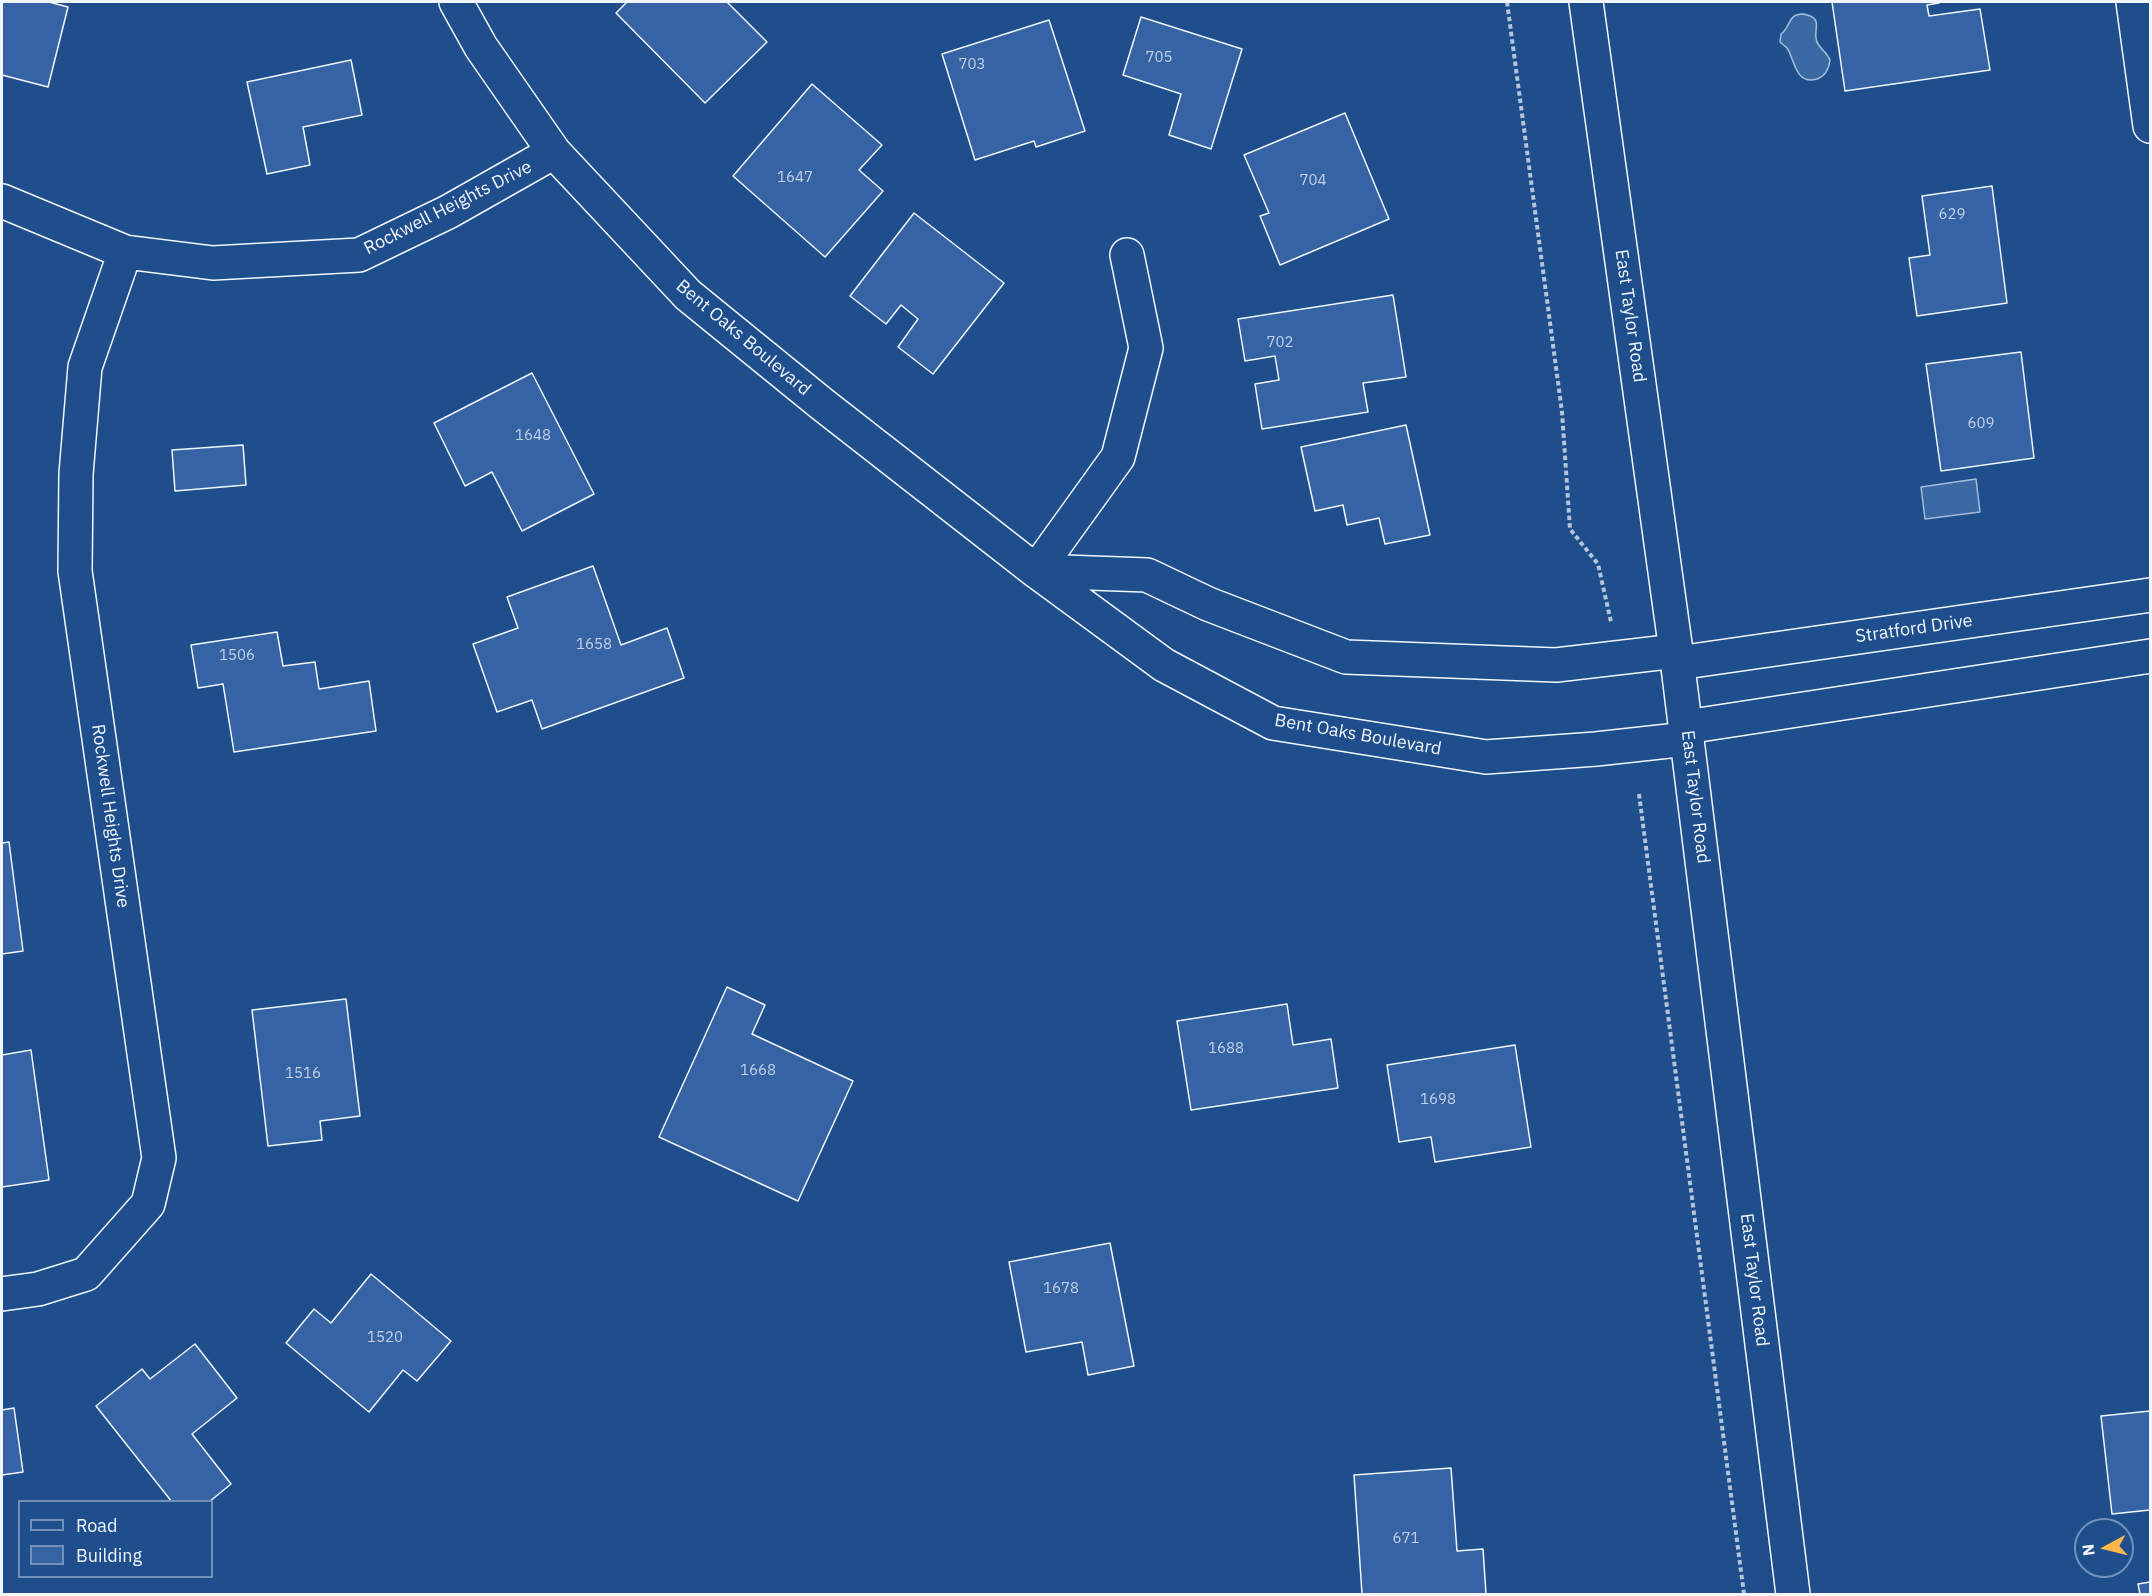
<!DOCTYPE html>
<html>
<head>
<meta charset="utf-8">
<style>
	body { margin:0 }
	#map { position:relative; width:2152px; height:1596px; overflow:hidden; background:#1f4e8c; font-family:"IBM Plex Sans",sans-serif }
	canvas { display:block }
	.frame { position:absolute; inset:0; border:3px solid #f2f6ff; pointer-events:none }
	.legend { position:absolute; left:18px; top:1500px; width:195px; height:78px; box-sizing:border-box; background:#1f4e8c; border:2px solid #7391ba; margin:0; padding:8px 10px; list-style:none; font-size:18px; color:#f2f6ff }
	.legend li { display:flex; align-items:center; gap:12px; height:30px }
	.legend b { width:30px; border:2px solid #7391ba }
	.north { position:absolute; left:2074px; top:1518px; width:60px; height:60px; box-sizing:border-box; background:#1f4e8c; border:2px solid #7391ba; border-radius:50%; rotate:263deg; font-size:16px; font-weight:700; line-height:24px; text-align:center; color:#f2f6ff }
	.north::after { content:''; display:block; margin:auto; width:21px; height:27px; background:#ffb74d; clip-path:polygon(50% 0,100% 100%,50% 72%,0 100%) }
</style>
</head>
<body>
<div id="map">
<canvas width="2152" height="1596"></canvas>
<div class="frame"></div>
<ul class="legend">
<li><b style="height:8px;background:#1f4e8c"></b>Road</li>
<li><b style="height:16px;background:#3563a3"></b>Building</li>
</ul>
<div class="north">N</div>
</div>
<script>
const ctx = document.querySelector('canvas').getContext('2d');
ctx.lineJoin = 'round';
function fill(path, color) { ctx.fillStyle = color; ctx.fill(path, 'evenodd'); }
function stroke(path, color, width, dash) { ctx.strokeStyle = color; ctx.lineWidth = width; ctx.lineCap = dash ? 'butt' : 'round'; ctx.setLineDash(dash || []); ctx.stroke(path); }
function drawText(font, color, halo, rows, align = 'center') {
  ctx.font = font + ' "IBM Plex Sans",sans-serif'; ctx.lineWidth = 4.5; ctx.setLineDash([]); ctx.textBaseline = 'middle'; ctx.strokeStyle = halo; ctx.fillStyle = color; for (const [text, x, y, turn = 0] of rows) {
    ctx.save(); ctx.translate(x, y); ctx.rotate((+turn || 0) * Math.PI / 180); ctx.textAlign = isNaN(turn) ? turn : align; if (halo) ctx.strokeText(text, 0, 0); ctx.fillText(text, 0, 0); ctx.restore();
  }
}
const water = new Path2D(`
	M1803,14C1827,18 1810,32 1818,44C1822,50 1827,53 1830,60C1829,68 1826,76 1817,79C1795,85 1795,60 1787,48C1785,46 1782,44 1780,42L1781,34C1791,27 1787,14 1803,14Z
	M1976,479L1980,512L1925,519L1921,487Z`);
fill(water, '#3b69a3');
stroke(water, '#a8bbd7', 1.5);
const building = new Path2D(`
	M2,2H49L68,7L48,87L2,75Z
	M627,2H727L767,42L705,103L616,13Z
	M1832,2H1939V3L1927,5L1929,16L1980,9L1990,70L1845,91Z
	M1141,17L1242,49L1211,149L1169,135L1181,94L1123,75Z
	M1049,20L1085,131L1036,147L1034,141L975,160L942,54Z
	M351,60L362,115L303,127L310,165L267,174L247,82Z
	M812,84L882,145L859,170L883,191L825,257L733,176Z
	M1345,113L1389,219L1280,265L1260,216L1269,213L1244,155Z
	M1992,186L2007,303L1917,316L1909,258L1930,255L1922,196Z
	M914,213L1004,283L933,374L898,347L918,319L901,305L886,324L850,296Z
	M1393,295L1406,377L1363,383L1368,412L1262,429L1255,384L1279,380L1275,356L1245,361L1238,319Z
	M2021,352L2034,458L1941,471L1926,364Z
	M532,373L594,494L522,531L492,472L465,486L434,423Z
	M1406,425L1430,535L1385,544L1379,518L1347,525L1343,505L1315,511L1301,447Z
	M243,445L246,485L175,491L172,450Z
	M593,566L621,645L667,628L684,678L542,729L532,700L497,712L473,644L518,628L507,597Z
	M277,632L283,666L315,662L319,689L369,681L376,731L234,752L223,684L198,688L191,645Z
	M9,842L23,951L2,954V843Z
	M727,987L765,1005L752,1034L853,1081L798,1201L659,1137Z
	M346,999L360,1116L320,1121L322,1140L268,1146L252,1010Z
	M1287,1004L1293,1045L1331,1039L1338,1088L1191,1110L1177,1021Z
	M1515,1045L1531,1147L1435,1162L1431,1137L1399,1142L1387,1065Z
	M31,1050L49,1180L2,1187V1055Z
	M1110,1243L1134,1366L1088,1375L1082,1342L1026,1352L1009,1262Z
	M371,1274L451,1341L417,1381L403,1370L369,1412L286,1343L314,1309L331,1323Z
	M195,1344L237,1398L192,1434L231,1484L209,1502H172L96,1406L142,1369L150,1379Z
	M14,1408L23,1472L2,1475V1410Z
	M2150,1411V1510L2112,1514L2101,1416Z
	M1451,1468L1457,1551L1483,1549L1486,1594H1362L1354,1475Z
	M2150,1582V1594H2140L2138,1584Z`);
fill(building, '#3563a3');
stroke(building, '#f2f6ff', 1.5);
const minor = new Path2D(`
	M456,2L481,47L554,152L688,295L822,404L1036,571L1164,665L1273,723L1486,757L1596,749L1687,739
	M2133,2L2150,126
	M2,201L125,252L213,263L359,255L448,212L554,152
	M1036,571L1147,575L1208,604L1346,657L1556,665L1676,651
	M1036,571L1118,457L1146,348L1127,255
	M1678,663L2150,595
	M1686,727L2150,656
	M2,1294L38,1289L86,1274L148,1204L159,1158L75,571L76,474L85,367L125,252`);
const secondary = new Path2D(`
	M1586,2L1676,651L1793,1594`);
stroke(minor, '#f2f6ff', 36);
stroke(secondary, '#f2f6ff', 36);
stroke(new Path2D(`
	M1507,2L1562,412L1570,529L1598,564L1611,622
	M1639,794L1744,1594`), '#b3c4dc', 4, [4.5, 3]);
stroke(minor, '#1f4e8c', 33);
stroke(secondary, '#1f4e8c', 33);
drawText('15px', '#c3d1e8', null, [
	["705",1159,58],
	["703",972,65],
	["1647",795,178],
	["704",1313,181],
	["629",1952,215],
	["702",1280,343],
	["609",1981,424],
	["1648",533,436],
	["1658",594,645],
	["1506",237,656],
	["1688",1226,1049],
	["1668",758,1071],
	["1516",303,1074],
	["1698",1438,1100],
	["1678",1061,1289],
	["1520",385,1338],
	["671",1406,1539]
]);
drawText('18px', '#f2f6ff', '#1f4e8c', [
	["Rockwell Heights Drive",448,208,-27],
	["East Taylor Road",1630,316,82],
	["Bent Oaks Boulevard",743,338,40],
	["Stratford Drive",1914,629,-8],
	["Bent Oaks Boulevard",1358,735,10],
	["East Taylor Road",1695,797,83],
	["Rockwell Heights Drive",110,816,82],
	["East Taylor Road",1754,1280,83]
]);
</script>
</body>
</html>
